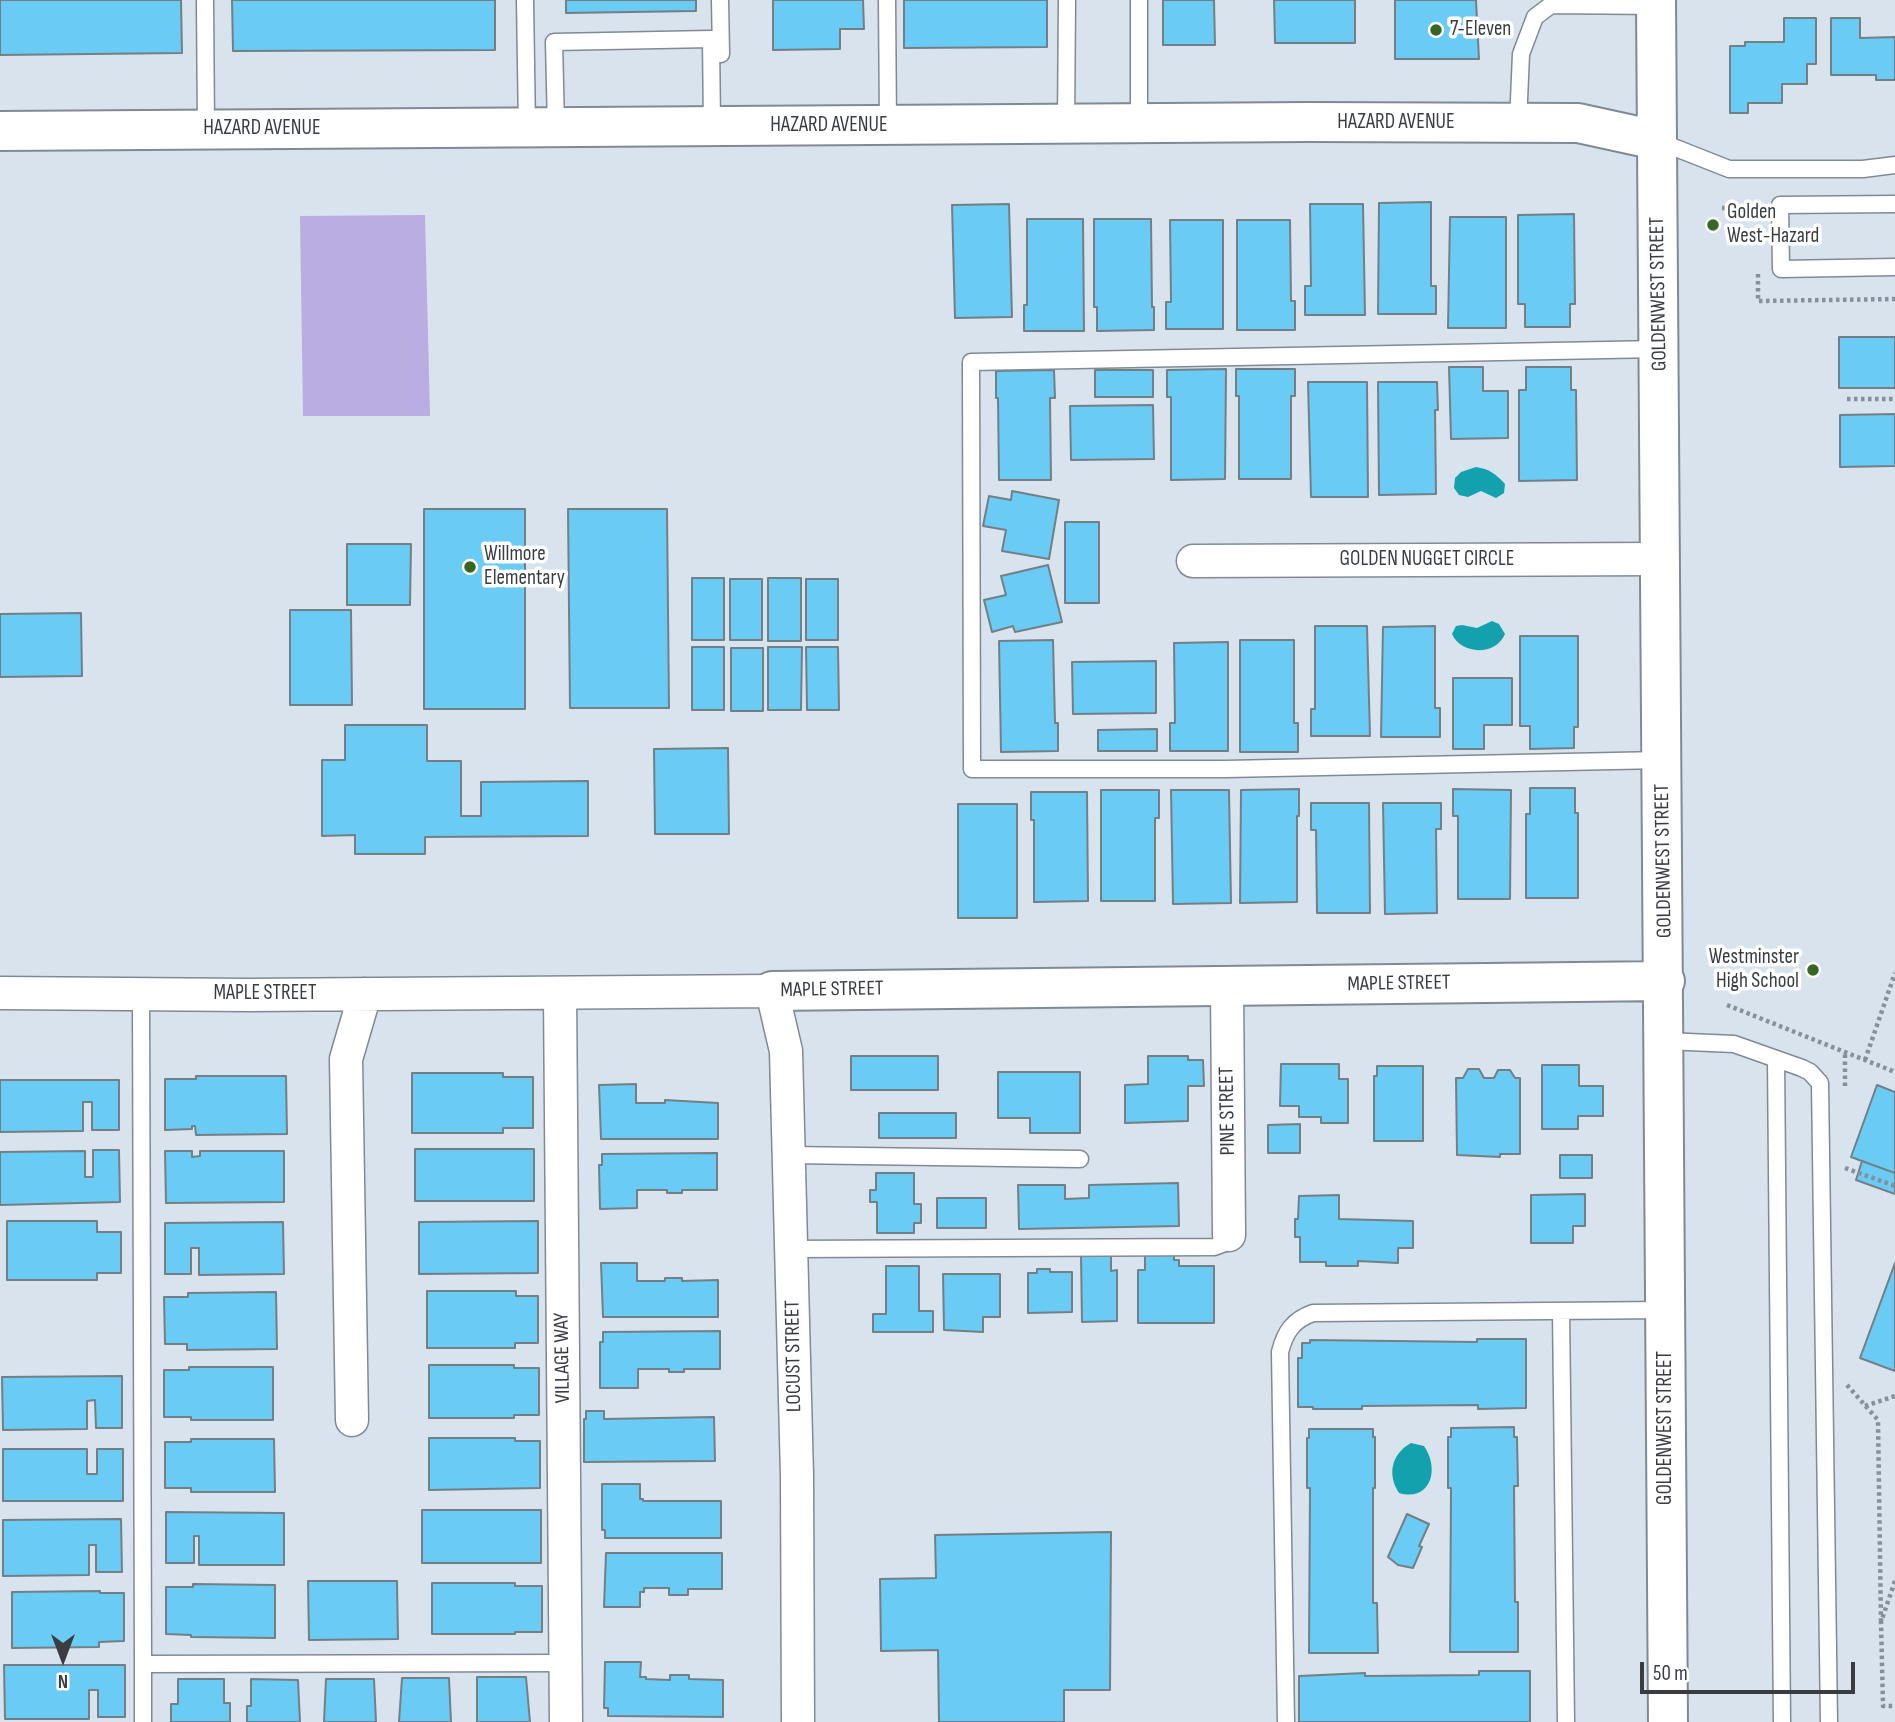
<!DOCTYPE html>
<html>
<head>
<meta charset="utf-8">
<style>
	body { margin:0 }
	#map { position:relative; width:1895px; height:1722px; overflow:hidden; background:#d9e3ee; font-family:"Sofia Sans Condensed",sans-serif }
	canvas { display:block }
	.north { position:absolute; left:28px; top:1624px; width:70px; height:70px; -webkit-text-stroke:5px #fff; paint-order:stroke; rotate:180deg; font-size:19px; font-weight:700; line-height:28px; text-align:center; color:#393d42 }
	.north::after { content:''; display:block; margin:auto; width:24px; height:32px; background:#393d42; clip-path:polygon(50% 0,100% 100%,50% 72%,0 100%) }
	.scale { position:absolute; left:1640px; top:1662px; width:215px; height:32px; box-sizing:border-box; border:4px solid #393d42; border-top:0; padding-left:9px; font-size:21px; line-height:24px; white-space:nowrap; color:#393d42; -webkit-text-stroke:5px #fff; paint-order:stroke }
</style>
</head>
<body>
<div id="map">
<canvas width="1895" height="1722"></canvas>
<div class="north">N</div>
<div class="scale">50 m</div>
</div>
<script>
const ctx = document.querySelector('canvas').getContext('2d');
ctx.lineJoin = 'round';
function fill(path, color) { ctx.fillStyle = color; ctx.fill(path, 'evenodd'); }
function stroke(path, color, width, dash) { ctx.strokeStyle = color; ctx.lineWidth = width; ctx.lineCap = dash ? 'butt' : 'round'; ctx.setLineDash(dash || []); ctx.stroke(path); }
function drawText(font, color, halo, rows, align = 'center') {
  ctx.font = font + ' "Sofia Sans Condensed",sans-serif'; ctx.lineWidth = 7; ctx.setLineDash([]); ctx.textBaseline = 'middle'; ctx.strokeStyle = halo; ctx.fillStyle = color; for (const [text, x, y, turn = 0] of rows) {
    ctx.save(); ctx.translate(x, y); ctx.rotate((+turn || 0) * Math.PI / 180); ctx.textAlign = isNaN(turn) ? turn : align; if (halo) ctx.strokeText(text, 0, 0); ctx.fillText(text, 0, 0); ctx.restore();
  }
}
fill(new Path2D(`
	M425,215L430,416H303L300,216Z`), '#b9ade1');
fill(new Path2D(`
	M1476,467C1489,469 1496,474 1505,484L1504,493L1496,498L1481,491L1468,497L1459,495L1454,488L1455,478L1461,472Z
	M1492,621L1499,624L1505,634C1496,656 1461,655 1452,634L1456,626L1462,625L1477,628Z
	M1411,1443L1424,1446C1440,1469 1431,1502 1399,1493C1387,1475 1391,1454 1411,1443Z`), '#13a1ae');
const building = new Path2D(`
	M0,0H181L182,53L0,55Z
	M232,0H495V50L233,51Z
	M566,0H696V11L566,13Z
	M773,0H863L864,29H840V49L773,50Z
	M904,0H1047V47L904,48Z
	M1163,0H1214L1215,45H1163Z
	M1274,0H1355V43H1275Z
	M1395,0H1476L1479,59H1395Z
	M1784,18H1816V64H1807V84H1782V103H1748V113H1730V46H1745V42H1784Z
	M1831,18H1860V38L1895,37V80H1876V75H1831Z
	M1431,202V286H1436V314H1378L1379,203Z
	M1009,204L1012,317L955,318L952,205Z
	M1310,204H1363L1365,315H1305V286H1311Z
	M1574,214L1575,304H1570V327H1525V304H1518V215Z
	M1450,217H1506V328H1448Z
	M1027,219H1083L1084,331H1024V305H1027Z
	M1094,219H1151L1152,307H1154V330L1097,331V307H1094Z
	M1170,220H1223V329H1166V302H1171Z
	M1237,220H1290L1291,301H1295V330H1237Z
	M1839,337H1895V388H1839Z
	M1449,367H1483V391H1508V438L1451,439Z
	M1526,367H1571V390H1576L1577,480L1519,481V390H1526Z
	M1226,369L1225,479L1171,480V397H1167V370Z
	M1236,369H1295V396H1291V479H1239V396H1236Z
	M1054,370L1055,398H1050L1051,480H999L998,398H996V371Z
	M1095,370H1153V397H1095Z
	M1308,382H1367L1368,497H1311Z
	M1378,382H1437L1438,410H1435L1436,494L1379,495Z
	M1153,405L1154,459L1071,460L1070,406Z
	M1895,414V466L1840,467V415Z
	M1012,491L1059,500L1049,559L1002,551L1006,530L983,526L989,496L1011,500Z
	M424,509H525V709H424Z
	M568,509H667L669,708H570Z
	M1065,522H1099V603H1065Z
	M347,544H411L410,605H347Z
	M1048,565L1062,622L1015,632L1013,626L992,632L984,600L1006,595L1001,576Z
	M692,578H724V640H692Z
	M768,578H801V641H768Z
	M730,579H762V640H730Z
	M806,579H838V640H806Z
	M290,610H351L352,705H290Z
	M81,613L82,676L0,677V614Z
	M1315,626H1367L1370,736H1311V709H1315Z
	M1435,626V708H1440V737H1381L1383,627Z
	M1520,636H1578V727H1574V748L1530,749V726H1520Z
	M1053,640L1055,723H1058V751L1001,752L999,641Z
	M1240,640H1294V723H1298V752H1240Z
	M1228,642V751H1170V723H1175L1174,643Z
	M692,647H724V710H692Z
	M768,647H802L801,710H768Z
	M806,647H838L839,710H807Z
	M731,648H763V711H731Z
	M1156,661V713L1073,714L1072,662Z
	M1453,678H1512V725H1484V749H1453Z
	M345,725H427V761H461V816H481V782L588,781V836L425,837V854H355V835L322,836V760H345Z
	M1157,729V751H1098V730Z
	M728,748L729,834H655L654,749Z
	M1530,788H1575V813H1578V898H1526V814H1530Z
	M1299,789V816H1297V902L1240,903L1241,790Z
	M1453,789L1511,790L1510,899H1458V816H1453Z
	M1101,790H1159V818H1155V901H1101Z
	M1171,790H1229L1231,903L1173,904Z
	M1031,792H1087L1088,901L1034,902V820H1031Z
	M1311,803H1369L1370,913H1317L1316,830H1311Z
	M1383,803H1441V829H1436L1437,913L1385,914Z
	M958,804H1017V918H958Z
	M851,1056H938V1090H851Z
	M1148,1056H1188V1060H1203L1204,1086H1188V1121L1125,1123V1085L1148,1084Z
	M1281,1064H1339V1079H1348V1123H1321V1117H1299V1106H1280Z
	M1542,1065H1579V1086H1603V1116H1578V1129H1542Z
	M1377,1066H1423V1141H1374V1076H1377Z
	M1468,1069H1479L1484,1078H1494L1498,1070H1510L1515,1078H1520V1154H1500V1157L1457,1155L1456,1078H1463Z
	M998,1072H1080V1133H1030V1118H998Z
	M412,1073H503V1077H533V1128H503V1133H412Z
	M196,1076H286L287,1134L196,1135L195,1126H192V1129L165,1130V1079H196Z
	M0,1080H119V1130H92V1102H83V1131L0,1132Z
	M636,1084V1103H665V1100L718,1103V1139H601L599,1085Z
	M1877,1085L1895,1092V1173L1851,1157Z
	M879,1113H956V1138H879Z
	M1300,1124V1153H1268V1125Z
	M415,1149H534V1201H415Z
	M93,1150H119L120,1202L0,1205V1152L85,1151V1177H93Z
	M165,1151H192V1157L200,1156V1151H284V1202L166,1203Z
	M717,1153V1190H682V1193H667V1190H637V1208L600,1209L599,1165H602V1154Z
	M1560,1155H1592V1178H1560Z
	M1862,1161L1895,1173V1194L1856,1180Z
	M876,1173H914V1204H921V1223H914V1233H877V1202H870V1190H876Z
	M1178,1183L1179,1226L1019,1229L1018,1185H1065V1199L1089,1198V1185Z
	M1585,1194V1226H1573V1243H1531V1195Z
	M1339,1195V1219L1413,1221V1248H1398V1263L1358,1261V1266H1326V1262H1300V1237H1295V1219H1298L1299,1196Z
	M937,1198H986V1228H937Z
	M7,1221H97V1232H121V1273H97V1280H7Z
	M538,1221V1273L419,1274V1222Z
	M283,1222L284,1274L199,1275V1248H191V1274H165V1223Z
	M1145,1254H1174V1260H1179V1266H1214V1323H1138V1270H1145Z
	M1081,1255H1111V1271L1117,1270V1321L1082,1322Z
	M601,1263H637V1281H665V1278H682V1281L718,1280V1317H603Z
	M1895,1263V1371L1860,1358Z
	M886,1266H919V1311H933V1332H873V1314H886Z
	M1037,1269H1050V1272H1072V1312L1028,1313V1273H1037Z
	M943,1274H1000V1317H983V1332L944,1330Z
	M427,1291H516V1296H538V1343H515V1348H427Z
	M276,1292L277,1349L187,1350V1344H165L164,1297H188V1293Z
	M720,1331V1369H684V1372H669V1369H638V1388H600V1342H603V1332Z
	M1477,1339H1526V1408L1478,1409V1405L1362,1406V1409H1313V1407H1298V1358H1302V1343H1310V1340L1477,1342Z
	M429,1365H514V1368H539V1415H514V1418H429Z
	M189,1367H273V1420H191V1417H164V1370H189Z
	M122,1376V1428H96L95,1400L87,1401V1429L3,1430L2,1377Z
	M586,1411H604V1419L714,1417L715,1461L584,1462V1419H586Z
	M1514,1427V1437H1517L1518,1486H1514L1515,1602H1518V1652H1450L1451,1488H1448V1437H1451V1428Z
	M1309,1429H1373V1437H1375V1488H1373V1603H1377L1378,1653H1309L1310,1488H1307V1438H1309Z
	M429,1438H515V1441H540V1488L429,1490Z
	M191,1439H274L275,1492H191V1488H165V1442H191Z
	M3,1449H87V1474H97V1449H123V1501H3Z
	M602,1484H640V1499H643V1501H721V1538H605V1530H602Z
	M422,1510H541V1563H422Z
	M166,1512L284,1513V1565H199V1536H194V1563H166Z
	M1407,1514L1429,1524L1419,1546L1422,1547L1413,1568L1398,1565L1388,1557Z
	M121,1519L122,1572H96V1545H89V1575L3,1576V1520Z
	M1111,1532L1110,1690H1064V1722H939L938,1650L881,1651L880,1579L936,1578L935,1535Z
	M606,1553H722V1589H688V1595H669V1588H644V1592H640V1607H604Z
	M308,1581H397L398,1639L309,1640Z
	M432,1583H515V1586H542V1632H515V1634H432Z
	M193,1584L275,1585V1638L191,1637V1635L166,1634V1587H193Z
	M100,1591V1593H124V1641L99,1642V1647L12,1648V1592Z
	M605,1662H641L640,1677H646V1679L670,1680V1675H689V1679L723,1680V1717L608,1716V1708H604Z
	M4,1665H125V1717H98V1690H89V1719H5Z
	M1479,1671H1530V1722H1299V1676L1365,1673V1676L1479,1675Z
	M477,1677H526L530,1722H477Z
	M402,1678H449L451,1722H399Z
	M178,1679H224V1703H230V1722H171V1704H178Z
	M251,1679L298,1680L300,1722H247V1706H251Z
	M326,1679H374L376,1722H324Z`);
fill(building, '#6acbf4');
stroke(building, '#728086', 2);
const lane = new Path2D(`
	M205,0L206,130
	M525,0L527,128
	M720,0L721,54
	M887,0L888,125
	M1518,123L1521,54L1535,17L1551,5L1656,6
	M1066,124L1067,0
	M1139,124V0
	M556,127L554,42L711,39L712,126
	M1658,141L1729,169H1863L1895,165
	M1895,204L1780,205L1781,269L1895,267
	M1659,349L971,362L972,769H1226L1662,760
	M141,994L143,1664L567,1663
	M1665,1041L1734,1044L1802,1068L1810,1072L1820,1083L1829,1722
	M1776,1059L1782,1722
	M789,1155L1080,1159
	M792,1249L1214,1247L1225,1243L1229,1235
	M1561,1311L1566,1722
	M143,1664V1722
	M1286,1722L1280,1352C1285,1332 1293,1320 1313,1313L1666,1310`);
const street = new Path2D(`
	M1193,561L1660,559
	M1227,986L1229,1235
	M0,993L249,995L772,991L786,1051L797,1476L798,1722
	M560,993L566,1722
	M352,1420L346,1059L365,994`);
const secondary = new Path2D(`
	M1656,0L1668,1722
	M0,131L1308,122L1578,123L1656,140
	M772,991L1665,981`);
stroke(lane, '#808a94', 19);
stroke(street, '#808a94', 35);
stroke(secondary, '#808a94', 42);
stroke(new Path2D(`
	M1722,208L1758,209
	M1758,274V301L1895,299
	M1847,399H1895
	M1727,1005L1895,1072
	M1865,1060L1895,973
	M1845,1086V1052
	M1845,1168L1895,1186
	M1847,1385L1878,1420L1881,1622
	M1865,1406L1895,1396
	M1895,1581L1881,1622L1883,1706H1895`), '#888f97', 4.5, [3.5, 3.5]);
stroke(lane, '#fff', 16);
stroke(street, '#fff', 32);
stroke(secondary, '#fff', 38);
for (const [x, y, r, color] of [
	[1436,30,7,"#3a6624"],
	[1713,225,7,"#3a6624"],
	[470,567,7,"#3a6624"],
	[1813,970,7,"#3a6624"]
]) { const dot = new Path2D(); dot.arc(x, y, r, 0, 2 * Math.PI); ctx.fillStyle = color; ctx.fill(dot); stroke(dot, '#fff', 2.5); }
drawText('21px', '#393d42', '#fff', [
	["7-Eleven",1450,30],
	["Golden",1727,213],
	["West-Hazard",1727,237],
	["Willmore",484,555],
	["Elementary",484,579],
	["Westminster",1799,958,"right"],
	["High School",1799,982,"right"]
], 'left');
drawText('21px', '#393d42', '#fff', [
	["HAZARD AVENUE",1396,123],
	["HAZARD AVENUE",829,126],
	["HAZARD AVENUE",262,129],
	["GOLDENWEST STREET",1659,294,-91],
	["GOLDEN NUGGET CIRCLE",1427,560],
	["GOLDENWEST STREET",1664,861,-91],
	["MAPLE STREET",1399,984,-1],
	["MAPLE STREET",832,990,-1],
	["MAPLE STREET",265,994],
	["PINE STREET",1228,1111,-91],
	["LOCUST STREET",794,1356,-91],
	["VILLAGE WAY",563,1358,-91],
	["GOLDENWEST STREET",1666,1428,-90]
]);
</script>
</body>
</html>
